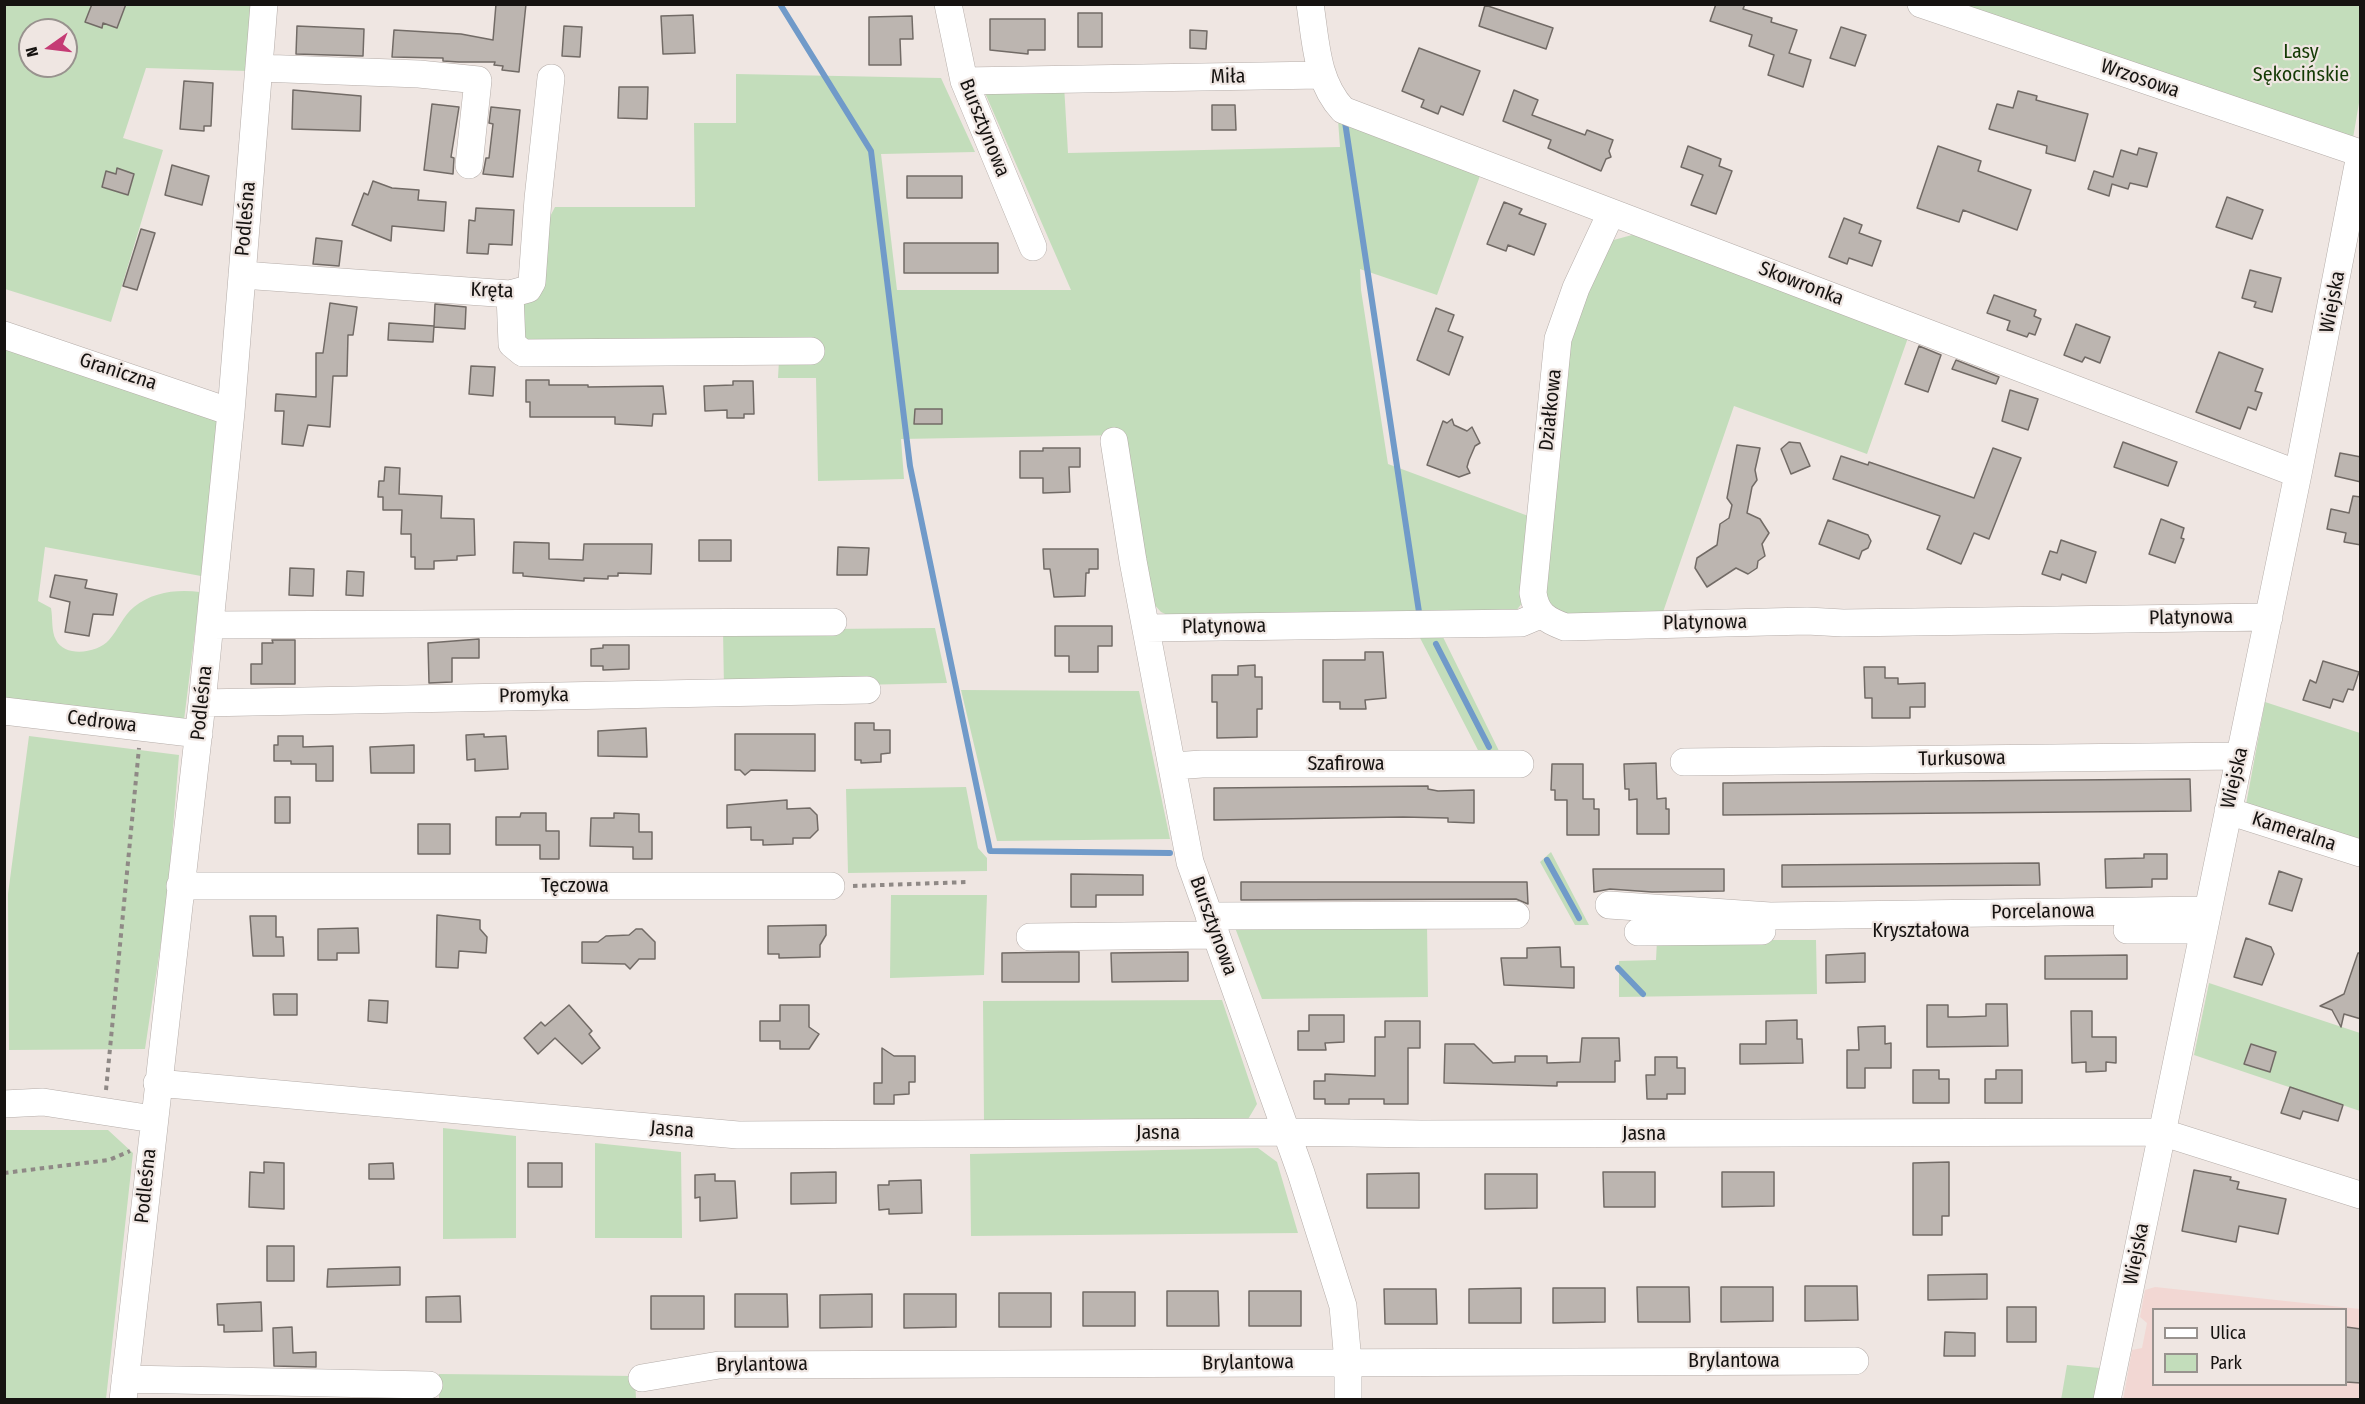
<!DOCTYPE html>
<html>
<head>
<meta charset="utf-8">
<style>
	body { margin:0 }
	#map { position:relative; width:2365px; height:1404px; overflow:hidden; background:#efe6e2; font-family:"Fira Sans Condensed",sans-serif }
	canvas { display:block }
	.frame { position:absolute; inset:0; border:6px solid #161311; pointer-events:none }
	.legend { position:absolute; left:2152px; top:1308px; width:195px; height:78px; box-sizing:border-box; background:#efe6e2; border:2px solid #98928e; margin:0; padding:8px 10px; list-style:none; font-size:18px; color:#161311 }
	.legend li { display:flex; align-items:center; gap:12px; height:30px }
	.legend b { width:30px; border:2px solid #98928e }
	.north { position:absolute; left:18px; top:18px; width:60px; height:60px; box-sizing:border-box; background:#efe6e2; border:2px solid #98928e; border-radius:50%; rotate:256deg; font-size:16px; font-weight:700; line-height:24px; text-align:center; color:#161311 }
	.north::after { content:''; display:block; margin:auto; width:21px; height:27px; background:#c53b74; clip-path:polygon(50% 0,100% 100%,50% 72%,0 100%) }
</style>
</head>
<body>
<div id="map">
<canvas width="2365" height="1404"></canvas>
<div class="frame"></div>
<ul class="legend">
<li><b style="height:8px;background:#fff"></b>Ulica</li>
<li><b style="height:16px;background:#c3ddbb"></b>Park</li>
</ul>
<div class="north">N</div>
</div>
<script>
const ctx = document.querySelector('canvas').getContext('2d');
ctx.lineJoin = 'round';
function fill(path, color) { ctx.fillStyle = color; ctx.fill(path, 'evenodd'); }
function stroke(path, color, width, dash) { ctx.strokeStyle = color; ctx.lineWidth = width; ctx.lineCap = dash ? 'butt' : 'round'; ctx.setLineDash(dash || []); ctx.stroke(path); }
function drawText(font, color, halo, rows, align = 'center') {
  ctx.font = font + ' "Fira Sans Condensed",sans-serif'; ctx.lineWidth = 4.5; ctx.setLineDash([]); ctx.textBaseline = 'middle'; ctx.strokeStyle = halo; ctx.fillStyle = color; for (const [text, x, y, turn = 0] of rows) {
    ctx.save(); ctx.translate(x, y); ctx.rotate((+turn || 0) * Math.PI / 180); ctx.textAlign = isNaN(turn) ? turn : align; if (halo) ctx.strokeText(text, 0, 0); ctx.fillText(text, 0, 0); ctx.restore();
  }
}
fill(new Path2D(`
	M2155,1287L2360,1309V1399L2123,1400L2132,1350L2142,1348L2147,1323L2140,1317L2145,1290ZM2154,1310H2346V1384H2154Z`), '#f2d7d3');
fill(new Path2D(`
	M4,5H253L248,71L146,68L123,138L163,150L111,322L5,289ZM30,30H66V66H30Z
	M1946,5H2360V97L2352,144Z
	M736,74L941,78L975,152L881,154L897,290H1071L982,86L1064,85L1068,153L1340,147L1338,120L1481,173L1437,295L1360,269L1361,290L1388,464L1531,517L1523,602L1511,617L1176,619L1161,612L1151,601L1122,435L901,439L904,479L818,481L816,378H778L779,360L520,344C523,297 532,250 555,207H695L694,123H736Z
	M1632,235L1656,238L1910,332L1867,454L1734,406L1662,615L1569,617L1542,604L1566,348L1610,241Z
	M5,345L217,419L201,576L45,547L38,601L51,608C53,618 51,631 56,640C65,658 98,653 109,640C118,630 123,616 134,607C152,592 177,589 200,592L184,720L5,698Z
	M935,628L947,683L724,688L723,630Z
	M1442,635L1500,753L1480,754L1419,636Z
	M961,690L1139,691L1170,839L997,841Z
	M2265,702L2360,733V847L2245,810Z
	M29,736L179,755L167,902L145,1049L9,1050L8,894Z
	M966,787L978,848L987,858V871L848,873L846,789Z
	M1551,852L1589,925H1575L1540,862Z
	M891,895H987L984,975L890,978Z
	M1234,925H1427L1428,997L1262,999Z
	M1657,940H1816L1817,994L1619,997V961L1656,960Z
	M2209,983L2360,1033V1111L2194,1055Z
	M1222,1000L1257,1104L1247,1121L984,1123L983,1001Z
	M443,1128L516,1136V1238L443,1239Z
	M5,1130H108L133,1153L106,1399H5Z
	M595,1143L681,1152L682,1238H595Z
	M1258,1148L1277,1162L1298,1233L971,1236L970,1154Z
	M2067,1365L2100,1368L2094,1399L2061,1400Z
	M439,1374L635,1376L636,1399L439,1400Z`), '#c3ddbb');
stroke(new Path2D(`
	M780,4L871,151L910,466L990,851L1170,853
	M1345,122L1419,612
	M1436,644L1489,747
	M1547,860L1579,918
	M1618,968L1643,994`), '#709ac9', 6);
const building = new Path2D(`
	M92,4H126L117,28L103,23L102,28L85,22Z
	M496,4H526L519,72L502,70L503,66L494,65L495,62H459L443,61V58L392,57L394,30L461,34L493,40Z
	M1716,4H1745L1743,9L1772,18L1771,22L1797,30L1789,53L1811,60L1803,87L1768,75L1774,55L1749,46L1752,35L1710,21Z
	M1485,5L1553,28L1546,49L1479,26Z
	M1078,13H1102V47H1078Z
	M693,15L695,53L663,54L661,16Z
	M912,16L913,39H900L901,65H869V17Z
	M990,19H1045V50H1028V54L990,50Z
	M297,26L364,29L363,56L296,54Z
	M564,26L582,27L580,57L562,56Z
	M1841,27L1866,35L1855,66L1830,58Z
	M1190,30L1207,31L1206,49L1190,48Z
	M1419,48L1480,71L1463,115L1441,106L1438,114L1421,107L1424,100L1402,91Z
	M184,81L213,83L211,126H204V131L180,129Z
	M619,87H648L647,119L618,118Z
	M293,90L361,96L360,131L292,129Z
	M1514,90L1538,100L1532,115L1585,135L1587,130L1613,140L1609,151L1611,157L1606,159L1601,171L1548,148L1551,140L1503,121Z
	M2018,91L2037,96L2036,100L2088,114L2075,161L2046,153L2047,146L1989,129L1997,104L2013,108Z
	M432,104L459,107L451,157L454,158L453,174L424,170Z
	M1212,105H1235L1236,130H1212Z
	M491,107L520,110L513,177L483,174L486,158H489L493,124L489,123Z
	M1688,146L1721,159L1719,166L1732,171L1716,214L1691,205L1703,175L1681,167Z
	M1938,146L1981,161L1978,171L2031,190L2017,230L1963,210L1959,222L1917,208Z
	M2139,148L2157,153L2147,187L2130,183L2128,189L2112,184L2109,196L2088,189L2094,171L2113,177L2121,150L2137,155Z
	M172,165L209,176L202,205L165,195Z
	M117,168L134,174L128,195L102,187L106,171L116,174Z
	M907,176H962V198H907Z
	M373,181L392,188L419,190L418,200L446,202L444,231L392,226L391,241L352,225L364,193L368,195Z
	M2227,197L2263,210L2252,239L2216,227Z
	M1504,202L1522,209L1519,214L1546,224L1534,255L1508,245L1506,251L1487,244Z
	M476,208L514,210L512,245L489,244L488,254L467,253L469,220L475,221Z
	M1844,218L1862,225L1859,233L1881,241L1872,266L1849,258L1847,264L1829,257Z
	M141,229L155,233L137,290L123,286Z
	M316,238L342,241L339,266L313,264Z
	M904,243H998V273H904Z
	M2250,270L2281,278L2272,312L2254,307L2256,302L2242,298Z
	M1994,295L2036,310L2034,316L2041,319L2035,335L2029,333L2027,337L2007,330L2010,321L1987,313Z
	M330,303L357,307L353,335H348L347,376H333L330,427L308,425L303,446L282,444L284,411H275L276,394L316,397V353H323Z
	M435,304L466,307L465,329L434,327Z
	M1436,308L1454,315L1448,331L1463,337L1449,375L1417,360Z
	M389,323L434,326L433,342L388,340Z
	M2076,324L2110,337L2100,363L2085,357L2082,362L2064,355Z
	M1919,346L1941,355L1928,392L1905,384Z
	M2219,352L2263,369L2255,391L2262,393L2256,410L2248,407L2240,429L2196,412Z
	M1956,360L1999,377L1996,384L1952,369Z
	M471,366L495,367L493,396L469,394Z
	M526,380H549V385H588V387L663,386L666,414H653L652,426L615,424V417H530V402H526Z
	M733,381H753L754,414H744V418H727V410L705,411L704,386L733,385Z
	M2010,390L2038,399L2028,430L2002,421Z
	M915,409H942V424H914Z
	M1452,419L1454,425L1467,431L1472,427L1480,443L1475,446L1469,460L1467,467L1470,473L1459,477L1427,465L1443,421L1447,423Z
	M1789,442L1800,443L1810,466L1791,474L1781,449Z
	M2123,442L2177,462L2168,486L2114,467Z
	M1737,445L1760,448L1755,470L1757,480L1752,487L1747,513L1760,519L1769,533L1762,544L1765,556L1758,561L1757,568L1748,574L1736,568L1707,587L1695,568L1697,558L1717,545L1720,524L1729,518L1732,505L1727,498Z
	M1043,448H1080V467H1069L1070,492L1043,493V478H1020V451H1043Z
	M1993,448L2021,458L1989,539L1974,533L1961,564L1927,549L1940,516L1833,479L1841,456L1868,465L1869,462L1974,498Z
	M2340,453L2361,457V482L2335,476Z
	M385,467L400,468L399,494L442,496L441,518L474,519L475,555L457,556V560L434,561V569H415V557H411V534H401L402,510H383V497H378L379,481H384Z
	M2353,496L2361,497V545L2344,542L2346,533L2327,529L2331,509L2349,513Z
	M2161,519L2184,528L2181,538L2184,539L2175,563L2149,554Z
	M1828,520L1868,535L1871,541L1868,548L1862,551L1859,559L1819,544Z
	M699,540H731V561H699Z
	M2061,540L2096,552L2086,583L2062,574L2060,580L2042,574L2050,551L2057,553Z
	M514,542L549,543V559L583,560L584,544H652L651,574L618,573V576H608V579L584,578V581L523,576V573H513Z
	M838,547L869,548L867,575H837Z
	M1043,549H1098V569H1089V573H1086L1085,596L1054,597L1050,569H1044Z
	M290,568L314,569L313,596L289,595Z
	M347,571L364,572L363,596L346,595Z
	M55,575L87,580L85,588L117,594L113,615L93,614L89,636L65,632L70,602L50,597Z
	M1055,626H1112V646H1098V672H1069V656H1055Z
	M479,639V658H452V682L429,683L428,643Z
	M272,640H295V684H251V664H262V643H273Z
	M603,645H629V669L603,670V666H591V649L603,648Z
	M1365,652H1383L1386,698L1365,700L1366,709H1340V702H1323V660H1365Z
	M2323,661L2359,672L2353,690L2348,689L2343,702L2333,699L2330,708L2303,700L2310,680L2316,683Z
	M1255,665V677H1262V709H1257V737L1217,738V702H1212V675H1238V666Z
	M1864,667H1885V678H1898V684L1925,683V707H1910V718H1872V698H1865Z
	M855,723H874V730H890V753L881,754V762L861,763V760H855Z
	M646,728L647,757L598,756V731Z
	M484,734V737L506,736L508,769L475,771V759L467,760L466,735Z
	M735,734H815V771L751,770L745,775L740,770H735Z
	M278,736H303V747L333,746V781H316V764H291V761H274V745H278Z
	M414,745V773H371L370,747Z
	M1656,763L1657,799L1666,798V809H1669V834H1637V799L1629,800V789H1625L1624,764Z
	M1552,764H1583V799H1594V809H1599V835H1567V800H1555V790H1551Z
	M2190,779L2191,811L1723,815V783Z
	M1428,786V789L1438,791L1474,790V823L1448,822V818L1403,817L1214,820V788Z
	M275,797H290V823H275Z
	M787,800V809L810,808L817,815L818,830L810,838H793V844L763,845V840H751V827L727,828V805Z
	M521,813H546V831H559V859H540V845H496V817H520Z
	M614,813L639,814V832H652V859H633V847L590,846L591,818H614Z
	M418,824H450V854H418Z
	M2144,854H2167V879H2152V887L2106,888L2105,859L2144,858Z
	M2039,863L2040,885L1782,887V865Z
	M1593,869H1724V891L1652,892L1610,889L1594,892Z
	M2279,871L2302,879L2292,911L2269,904Z
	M1071,874L1143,875V895H1096V907H1071Z
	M1241,882H1527L1528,904L1516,899L1241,900Z
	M437,915L480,920V929L487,937L486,953L459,951L458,968L436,967Z
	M250,916H276V937H283L284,956H253Z
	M826,925V935L820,945V957L779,958V954H768V926Z
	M358,928L359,953H337V960H318V929Z
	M636,929H642L655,942V959H639L630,969L625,964L582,963V942H598L606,936L629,935Z
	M2246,938L2271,947L2274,954L2262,985L2234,977Z
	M1560,947L1561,967H1574V988L1504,985L1501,958H1527V948Z
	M1062,952H1079V982H1002V953Z
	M1188,952V981L1112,982L1111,953Z
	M1865,953V982L1826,983V955Z
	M2358,953H2361V1019L2344,1014L2341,1027L2332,1010L2320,1006L2344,994Z
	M2127,955V979H2045V956Z
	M273,994H297V1015H274Z
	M369,1000L388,1001L387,1023L368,1021Z
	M1986,1004H2007L2008,1046L1927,1047V1005H1948V1017H1959L1986,1016Z
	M569,1005L592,1031L589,1034L600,1048L582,1064L555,1038L538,1054L524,1038L541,1022L545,1026Z
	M780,1005H809V1027L819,1034L809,1049H780V1041H760V1021H780Z
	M2071,1011H2092V1037H2116V1063L2106,1062V1071L2086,1072V1062L2072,1063Z
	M1309,1015H1344V1042L1325,1043L1326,1050H1298V1031H1309Z
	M1797,1020V1039H1802L1803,1063L1740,1064V1044H1766V1021Z
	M1385,1021H1420V1048H1408V1104H1384V1099H1349V1104H1325V1099H1314V1081H1325V1074L1375,1076V1037H1385Z
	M1885,1026V1044L1891,1043V1068H1865V1088H1847V1050H1859L1858,1027Z
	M1582,1038H1619L1620,1061H1615V1082H1557V1086L1444,1083L1445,1044H1474L1493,1063L1515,1062V1056H1547V1063L1580,1062Z
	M2251,1044L2276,1052L2270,1072L2244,1064Z
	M882,1048L894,1056H915V1082H909V1094L894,1095V1104H874V1083H882Z
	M1655,1057H1677V1068H1685V1094H1667V1099H1647L1646,1075H1655Z
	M1913,1070H1939V1079H1949V1103H1913Z
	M1996,1070H2022V1103H1985V1079H1996Z
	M2290,1087L2343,1105L2338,1121L2303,1111L2300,1119L2281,1113Z
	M264,1162L284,1163V1209L249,1207L250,1172L264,1173Z
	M1949,1162V1216H1942V1235H1913V1163Z
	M393,1163L394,1179H369V1164Z
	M528,1163H562V1187H528Z
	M2194,1170L2231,1177L2230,1180L2239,1182L2237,1189L2286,1199L2278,1234L2239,1226L2236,1242L2182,1231Z
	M836,1172V1203L791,1204V1173Z
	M1603,1172H1655V1207H1604Z
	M1722,1172H1774V1206L1722,1207Z
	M1419,1173V1208H1367V1174Z
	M715,1174V1181H735L737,1218L700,1221V1197L695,1198V1175Z
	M1485,1174H1537V1208L1485,1209Z
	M921,1180L922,1213L889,1214V1209L879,1210L878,1185H889V1181Z
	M267,1246H294V1281H267Z
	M400,1267V1285L327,1287L328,1269Z
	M1987,1274V1299L1928,1300V1275Z
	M1805,1286H1857L1858,1320L1805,1321Z
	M1637,1287H1689L1690,1322H1638Z
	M1721,1287H1773V1321L1721,1322Z
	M1521,1288V1323H1469V1289Z
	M1553,1288H1605V1322L1553,1323Z
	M1384,1289H1436L1437,1324H1385Z
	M1167,1291H1218L1219,1326H1167Z
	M1249,1291H1301V1326H1249Z
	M1083,1292H1135V1326H1083Z
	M999,1293H1051V1327H999Z
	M735,1294H787L788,1327H735Z
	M872,1294V1327L820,1328V1295Z
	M904,1294H956V1327L904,1328Z
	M460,1296L461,1322H426V1297Z
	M651,1296H704V1329H651Z
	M261,1302L262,1331L224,1332V1325H218L217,1304Z
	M2007,1307H2036V1342H2007Z
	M292,1327L293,1353L316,1352V1367L274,1366L273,1328Z
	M2346,1327L2361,1329V1383L2346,1382Z
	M1945,1332L1975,1333V1356H1944Z`);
fill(building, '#bcb5b0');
stroke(building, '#726b66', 1.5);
const minor = new Path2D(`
	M948,4L964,81L1033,247
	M1310,4C1316,42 1316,81 1343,110L2298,474
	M1921,4L2360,153
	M259,68L419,74L478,80L469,165
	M964,81L1321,75
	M1611,213L1576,288L1558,339L1533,593C1536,614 1546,620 1565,627L1807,621L1843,623L2269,617
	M242,275L510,294L528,289L532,282L538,199L551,78
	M510,294L512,344L523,353L811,351
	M4,335L231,412
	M1114,441L1133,561L1190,862L1301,1173L1343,1306L1348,1362V1400
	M210,625L833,622
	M1146,628L1521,623L1540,615
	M202,703L867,690
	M4,711L199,734
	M1684,762L2240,756
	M1173,766L1202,764H1520
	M2228,811L2360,853
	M180,886H831
	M1609,905L1770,916L2208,910
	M1209,916L1516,915
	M2127,930H2204
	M1638,932L1762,931
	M1030,937L1215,935
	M157,1083L738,1135L1285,1132L1421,1134L2161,1132L2360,1195
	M4,1104L43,1102L153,1119
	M642,1378L719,1365L1855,1361
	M125,1379L429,1385
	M123,1400L202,703L231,412L264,4
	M2107,1400L2298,474L2360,155`);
stroke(minor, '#b5ada9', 28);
stroke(new Path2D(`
	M853,886L969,882
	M106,1090L139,748
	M4,1173L109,1160L130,1151`), '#8f8986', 4, [4.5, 4.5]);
stroke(minor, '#fff', 27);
drawText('20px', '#143a04', '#efe6e2', [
	["Lasy",2301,52],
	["Sękocińskie",2301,75]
]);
drawText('20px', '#161311', '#efe6e2', [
	["Miła",1228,77,-1],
	["Wrzosowa",2140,79,19],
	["Bursztynowa",984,128,68],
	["Podleśna",246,219,-85],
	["Skowronka",1801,284,21],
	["Kręta",492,291,2],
	["Wiejska",2333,302,-79],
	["Graniczna",118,372,18],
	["Działkowa",1551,410,-84],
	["Platynowa",2191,618,-1],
	["Platynowa",1705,623,-1],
	["Platynowa",1224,627,-1],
	["Promyka",534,696,-1],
	["Podleśna",202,703,-84],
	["Cedrowa",102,722,7],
	["Turkusowa",1962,759,-1],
	["Szafirowa",1346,764],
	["Wiejska",2235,778,-77],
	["Kameralna",2294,832,18],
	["Tęczowa",575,886],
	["Porcelanowa",2043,912,-1],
	["Bursztynowa",1213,926,70],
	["Kryształowa",1921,931],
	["Jasna",672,1130,5],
	["Jasna",1158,1133],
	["Jasna",1644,1134],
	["Podleśna",146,1186,-84],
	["Wiejska",2137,1254,-79],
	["Brylantowa",1734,1361],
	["Brylantowa",1248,1363,-1],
	["Brylantowa",762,1365,-1]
]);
</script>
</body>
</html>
